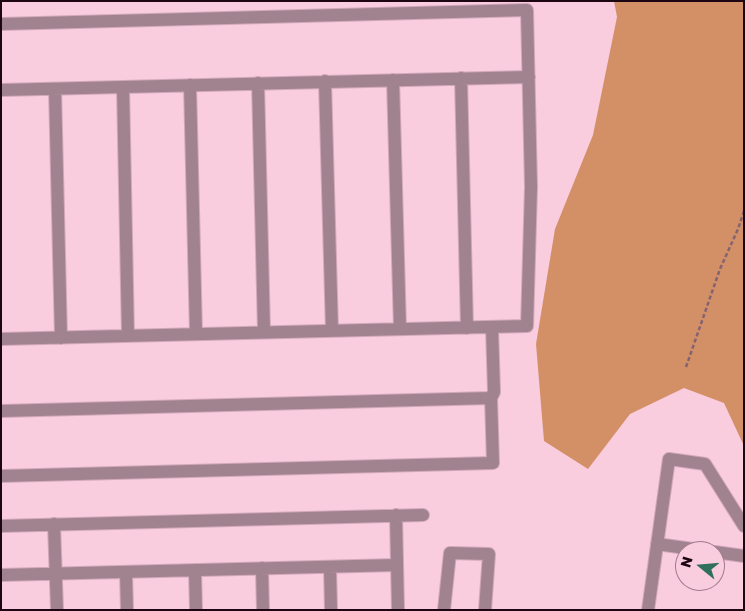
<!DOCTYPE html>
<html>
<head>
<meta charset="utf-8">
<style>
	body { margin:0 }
	#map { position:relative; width:745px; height:611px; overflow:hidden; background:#f9ccde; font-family:"Golos Text",sans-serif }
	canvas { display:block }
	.frame { position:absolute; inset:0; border:2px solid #1d0511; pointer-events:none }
	.north { position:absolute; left:675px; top:541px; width:50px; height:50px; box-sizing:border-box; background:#f9ccde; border:1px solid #a17c8c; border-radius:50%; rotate:287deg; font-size:14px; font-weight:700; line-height:20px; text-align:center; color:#1d0511 }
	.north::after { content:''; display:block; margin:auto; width:18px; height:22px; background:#2f6f5c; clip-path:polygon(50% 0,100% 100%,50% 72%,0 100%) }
</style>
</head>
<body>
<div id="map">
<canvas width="745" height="611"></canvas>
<div class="frame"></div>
<div class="north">N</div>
</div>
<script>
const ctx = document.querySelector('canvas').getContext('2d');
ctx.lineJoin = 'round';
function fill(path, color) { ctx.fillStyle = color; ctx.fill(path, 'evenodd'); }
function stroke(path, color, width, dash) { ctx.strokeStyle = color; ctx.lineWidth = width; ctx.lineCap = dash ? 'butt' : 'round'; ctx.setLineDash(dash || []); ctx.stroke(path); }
fill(new Path2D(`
	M614,1H744V446L724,403L684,388L630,414L588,469L544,441L536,344L555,229L593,135L617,17Z`), '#d38f66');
const minor = new Path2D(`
	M1,24L527,10L531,187L527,326L1,339
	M461,78L467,328
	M393,80L400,329
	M325,81L332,331
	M258,83L264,332
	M190,85L196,334
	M123,87L128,336
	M55,89L61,338
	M1,90L529,77
	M1,411L491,398
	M1,476L493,463L491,398L494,392L492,327
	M396,515L398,610
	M54,524L57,610
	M1,526L423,515
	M657,544L707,551
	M715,552L744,556
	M330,567L331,610
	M262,568L263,610
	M195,570L196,610
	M126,572L127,610
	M1,575L397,565
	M444,610L450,553L489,554L485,610
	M648,610L669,459L705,464L744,526`);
stroke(minor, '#d1a8b9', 14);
stroke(new Path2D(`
	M686,367L720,269L738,229L744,211`), '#846371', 2.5, [4, 2.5]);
stroke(minor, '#a1828f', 12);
</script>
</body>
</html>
